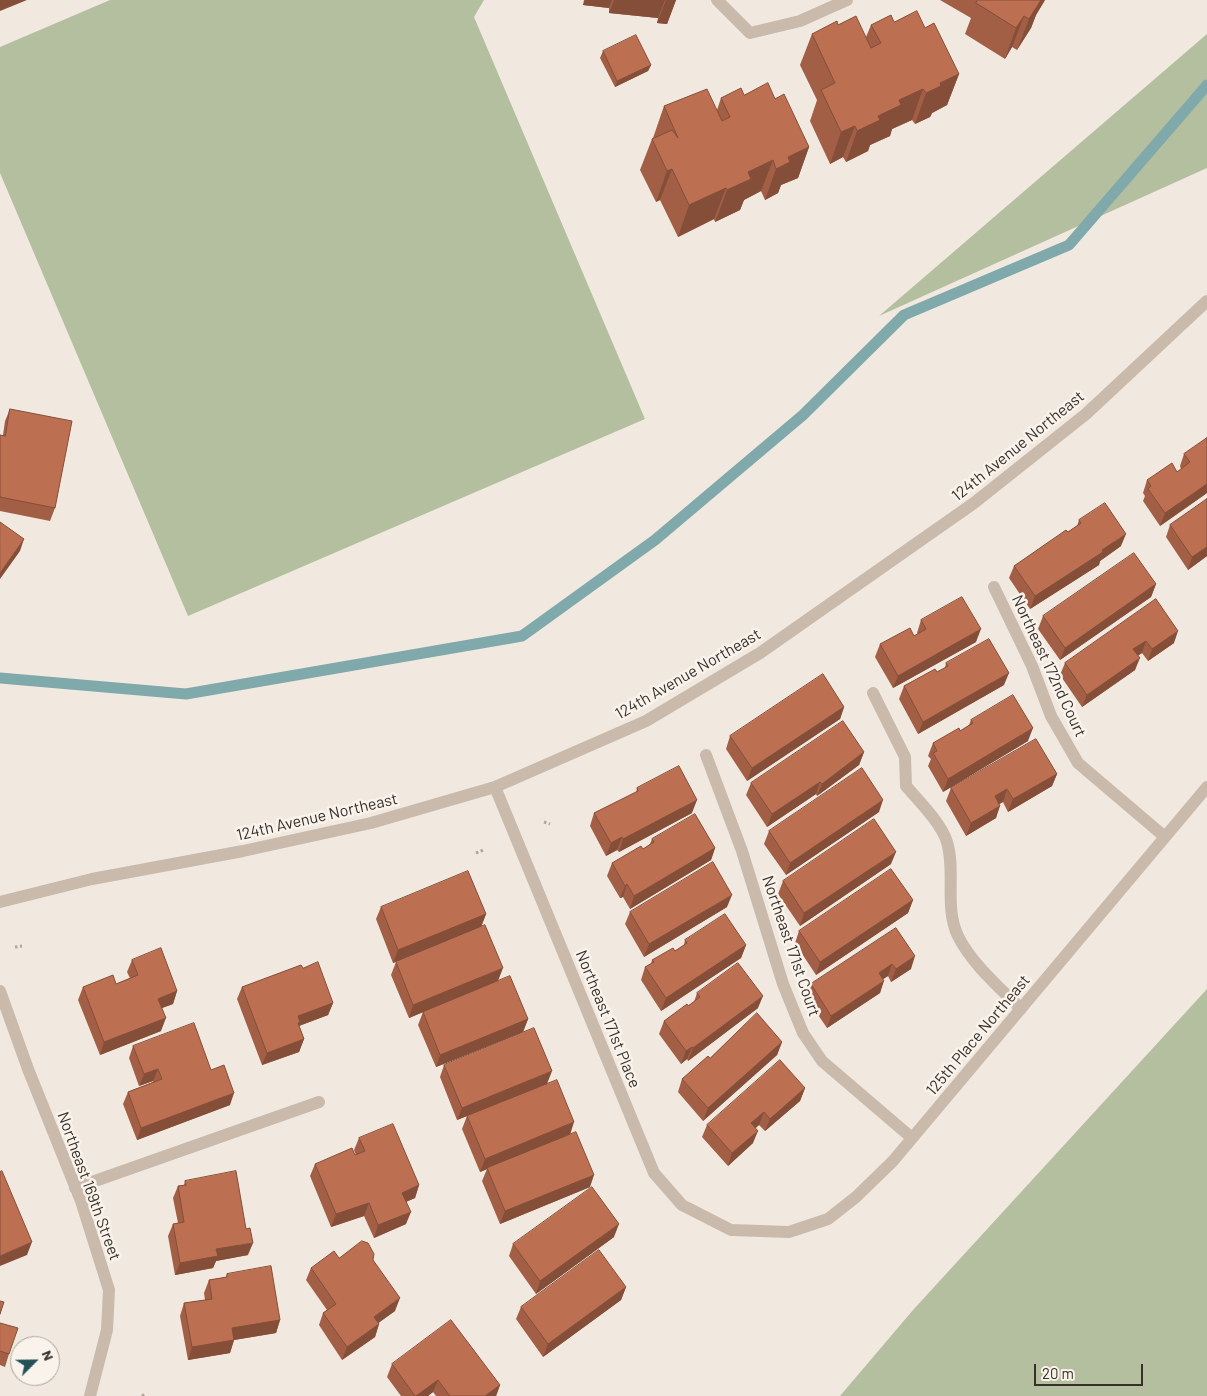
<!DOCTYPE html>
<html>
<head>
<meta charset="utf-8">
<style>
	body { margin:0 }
	#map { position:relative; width:1207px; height:1396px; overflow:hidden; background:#f1e9df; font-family:Barlow,sans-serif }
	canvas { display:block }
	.north { position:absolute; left:10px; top:1336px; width:50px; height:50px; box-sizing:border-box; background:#f9f3ec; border:1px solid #aba59e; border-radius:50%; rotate:67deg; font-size:14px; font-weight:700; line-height:20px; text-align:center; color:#372f2a }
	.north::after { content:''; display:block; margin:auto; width:18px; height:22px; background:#235156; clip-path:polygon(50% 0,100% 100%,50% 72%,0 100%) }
	.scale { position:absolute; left:1034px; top:1364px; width:109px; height:22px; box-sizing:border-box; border:2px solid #372f2a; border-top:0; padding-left:6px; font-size:15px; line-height:18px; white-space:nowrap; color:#372f2a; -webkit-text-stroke:4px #f9f3ec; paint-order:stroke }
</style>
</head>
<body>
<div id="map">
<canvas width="1207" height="1396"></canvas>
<div class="north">N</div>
<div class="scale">20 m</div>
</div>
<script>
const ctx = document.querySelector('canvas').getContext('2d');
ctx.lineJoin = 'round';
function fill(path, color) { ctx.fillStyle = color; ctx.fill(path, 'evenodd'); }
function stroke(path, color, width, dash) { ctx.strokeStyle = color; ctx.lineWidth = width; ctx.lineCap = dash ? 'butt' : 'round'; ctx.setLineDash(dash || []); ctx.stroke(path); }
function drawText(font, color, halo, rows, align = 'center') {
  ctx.font = font + ' Barlow,sans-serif'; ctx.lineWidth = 5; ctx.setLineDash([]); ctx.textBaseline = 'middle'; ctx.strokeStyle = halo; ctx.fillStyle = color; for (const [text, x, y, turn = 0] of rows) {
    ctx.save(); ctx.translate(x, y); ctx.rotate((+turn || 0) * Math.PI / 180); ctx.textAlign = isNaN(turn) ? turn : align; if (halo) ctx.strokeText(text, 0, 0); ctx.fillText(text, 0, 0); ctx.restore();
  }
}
fill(new Path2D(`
	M110,0H484L474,17L645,419L188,616L0,173V47Z
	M1207,34V168L879,316Z
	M1207,989V1396H840L913,1310Z`), '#b4bfa0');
stroke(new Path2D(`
	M0,678L186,694L522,636L655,540L803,415L904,315L1069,245L1207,85`), '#80a9ac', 11);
stroke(new Path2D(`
	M544,822L550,824
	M476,853L483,850
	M15,947L22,946
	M142,1396L145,1394`), '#b4a496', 3, [2.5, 2.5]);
stroke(new Path2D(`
	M717,0L750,33L800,21L847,0
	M994,587L1032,666L1051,716L1078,763L1165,837
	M873,693L905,757L906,786C919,801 941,823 947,842C956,872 944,907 958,936C971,963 1000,988 1021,1009
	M706,755L742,851L783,984L803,1033L822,1061L912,1138
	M495,787L654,1173L682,1205L731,1230L789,1232L828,1219L856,1197L893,1161L1207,787
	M0,902L92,879L243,851L371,823L495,787L646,721L760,653L974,503L1086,414L1207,301
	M0,991L28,1069L81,1201L109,1290L107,1330L90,1396
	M75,1188L319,1102`), '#c9baac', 12);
fill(new Path2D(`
	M584,0H676L667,24L657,23L658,18L609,13V8L583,5Z
	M940,0H1045L1036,15L1031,28L1017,50L1012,47L1005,59L965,34L971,18Z
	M894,22L925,28L959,74L947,105L932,113L930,117L915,124L912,120L892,129L890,136L870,145L868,151L846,162L843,157L830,164L810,121L817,100L800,65L812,34L838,25L866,37L871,25Z
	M603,51L651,65L648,71L615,87L600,58Z
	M744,95L775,99L809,147L798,178L781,185L778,193L765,200L761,191L744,200L740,210L715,222L714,219L678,237L660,200L656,202L640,170L652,139L653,138L664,106L717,110L721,98Z
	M10,409L55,508L50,521L0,511V435H3L5,421Z
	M1207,438V493L1160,526L1143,501L1145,496L1143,493L1147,480L1177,472L1181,469L1180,466L1184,454Z
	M1207,499V556L1188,570L1166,537L1170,525Z
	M1079,520L1121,546L1100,561L1099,565L1030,609L1009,578L1014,566L1077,526Z
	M1156,584L1151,597L1060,660L1038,629L1043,616Z
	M1156,599L1174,643L1148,661L1142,653L1138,655L1135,670L1082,707L1060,675L1065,663Z
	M921,620L976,642L893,688L875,657L880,644L914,636L918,634L917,633Z
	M946,663L1004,685L918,734L899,699L904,686L937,672L945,668Z
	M844,707L840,719L747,781L726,749L730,736Z
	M971,720L1028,741L943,792L928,766L931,759L928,756L933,743L960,731L969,725Z
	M864,752L859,765L817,796L816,794L767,827L746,795L751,783Z
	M1057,774L1052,786L1008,812L1003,802L999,804L996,818L966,836L946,801L951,788Z
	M637,788L692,813L619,852L617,850L606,856L590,826L594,813L636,793Z
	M879,812L786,875L764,844L769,831Z
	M652,839L715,848L711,860L630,909L623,897L620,898L607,876L612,863L643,849L650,844Z
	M891,864L800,926L778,894L783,881Z
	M913,900L908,913L816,975L795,943L799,931Z
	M381,907L486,914L481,927L393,963L376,919Z
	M727,907L644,957L625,924L630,912Z
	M896,928L911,969L891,982L888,976L883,979L880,993L827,1028L806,997L811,984Z
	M685,940L746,945L741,958L661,1011L641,980L645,967L651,964L652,960L675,951L684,945Z
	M132,960L177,991L173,1004L162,1008L161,1031L100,1055L78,1000L83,987L116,984L130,978L127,972Z
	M396,962L498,981L528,1019L523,1032L436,1067L418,1025L423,1012L409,1018L391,975Z
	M303,968L333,1003L328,1015L299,1026L304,1039L299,1052L262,1065L237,999L242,987Z
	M697,993L758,1008L688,1061L687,1059L681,1064L659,1034L664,1021L694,1002Z
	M782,1042L777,1055L703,1121L678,1092L682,1079L710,1058Z
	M133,1046L211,1070L230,1105L137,1140L123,1104L128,1092L153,1082V1081L139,1086L129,1058Z
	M444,1065L547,1083L570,1134L590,1187L500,1224L482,1181L487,1169L480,1172L462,1129L467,1116L457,1120L440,1077Z
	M805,1088L800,1101L765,1131L759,1125L755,1128L753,1143L728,1166L702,1137L707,1125Z
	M359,1138L419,1185L415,1198L406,1202V1224L374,1238L364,1216L331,1227L310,1176L315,1164L356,1155L354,1150Z
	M185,1181L248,1255L216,1261L213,1268L175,1275L168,1236L173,1224L178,1223L173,1198L178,1186L184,1185Z
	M614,1237L536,1294L509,1256L513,1244Z
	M339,1258L373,1260L395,1311L378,1323L379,1324L375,1337L342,1360L319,1325L323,1313L327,1310L306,1280L311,1268Z
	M227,1274L280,1320L276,1333L234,1340L230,1353L188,1360L180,1316L184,1303L205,1300L204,1293L209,1280L226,1277Z
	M626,1287L621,1300L543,1357L516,1319L521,1307Z
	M0,1323L9,1354L5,1367L0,1365Z
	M392,1364L500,1385L496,1396H436L433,1392L428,1396H401L387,1377Z`), '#a35f46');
fill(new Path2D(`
	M0,0H27L0,11Z
	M585,0H612L609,8L583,5Z
	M614,0H665L658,18L609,13Z
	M666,0H676L667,24L657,23Z
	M1038,0H1045L1036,15L1031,28L1017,50L1029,19Z
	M1024,16L1012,47L1005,59L1016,28Z
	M651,65L648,71L615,87L617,81Z
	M959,74L947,105L932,113L930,117L915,124L926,93L940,83Z
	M923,89L912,120L892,129L890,136L870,145L868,151L846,162L857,131L899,100Z
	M855,126L843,157L830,164L841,132Z
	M809,147L798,178L781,185L778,193L765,200L776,169L788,157Z
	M773,160L761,191L744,200L740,210L715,222L727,190L748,172Z
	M672,169L660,200L656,202L667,171Z
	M726,188L714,219L678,237L689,205Z
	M1207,484V493L1160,526L1165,513Z
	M1126,534L1121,546L1100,561L1099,565L1030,609L1035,596Z
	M24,539L20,551L0,579V573Z
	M1207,547V556L1188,570L1192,557Z
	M1156,584L1151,597L1060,660L1065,648Z
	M981,629L976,642L893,688L898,676Z
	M1178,631L1174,643L1148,661L1152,649Z
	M1146,641L1142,653L1129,662L1133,649Z
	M1140,658L1135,670L1082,707L1087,695Z
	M1009,673L1004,685L918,734L923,722Z
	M844,707L840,719L747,781L752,768Z
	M1033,728L1028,741L943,792L948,779Z
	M864,752L859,765L817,796L822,784Z
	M1057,774L1052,786L1008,812L1013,799Z
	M820,782L816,794L767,827L772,814Z
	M1007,789L1003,802L990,809L995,796Z
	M697,800L692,813L619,852L623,839Z
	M883,800L879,812L786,875L790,863Z
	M1000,806L996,818L966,836L971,823Z
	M622,837L617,850L606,856L611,843Z
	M715,848L711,860L630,909L634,896Z
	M896,852L891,864L800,926L804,913Z
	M627,884L623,897L620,898L625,886Z
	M732,895L727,907L644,957L649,944Z
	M913,900L908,913L816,975L820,962Z
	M486,914L481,927L393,963L398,950Z
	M746,945L741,958L661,1011L666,998Z
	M915,956L911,969L891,982L896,969Z
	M892,964L888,976L874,985L879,973Z
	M503,968L498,981L409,1018L413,1005Z
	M884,981L880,993L827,1028L831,1016Z
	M177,991L173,1004L154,1011L158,999Z
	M763,996L758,1008L688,1061L693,1048Z
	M333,1003L328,1015L296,1027L298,1016Z
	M166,1018L161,1031L100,1055L104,1042Z
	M528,1019L523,1032L436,1067L440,1055Z
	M304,1039L299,1052L262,1065L267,1053Z
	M782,1042L777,1055L703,1121L708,1108Z
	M692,1047L687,1059L681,1064L686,1051Z
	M158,1069L153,1081L139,1086L144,1074Z
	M552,1071L547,1084L457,1120L462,1108Z
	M805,1088L800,1101L765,1131L770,1119Z
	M234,1093L230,1105L137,1140L141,1128Z
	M764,1112L759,1125L747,1136L751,1123Z
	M574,1122L570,1135L480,1172L485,1159Z
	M758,1131L753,1143L728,1166L732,1153Z
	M594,1175L590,1187L500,1224L505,1211Z
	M419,1185L415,1198L398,1205L402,1193Z
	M369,1203L364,1216L331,1227L336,1214Z
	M411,1212L406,1224L374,1238L378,1225Z
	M619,1224L614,1237L536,1294L540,1281Z
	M32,1242L27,1255L0,1266V1256Z
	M253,1243L248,1255L216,1261L213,1268L175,1275L180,1263L216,1249Z
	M626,1287L621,1300L543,1357L548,1344Z
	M400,1298L395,1311L370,1329L374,1317Z
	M280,1320L276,1333L228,1341L232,1328Z
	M379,1324L375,1337L342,1360L347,1347Z
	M234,1340L230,1353L188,1360L192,1347Z
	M438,1380L433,1392L428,1396H416Z
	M500,1385L496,1396H485Z`), '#844e39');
const building = new Path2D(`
	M978,0H1041L1029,19L1024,16L1016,28L976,3Z
	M917,11L925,28L934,23L959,74L940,83L941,86L926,93L923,89L899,100L901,105L878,116L880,120L857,131L855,126L841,132L821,90L835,83L812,34L837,21L838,25L856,16L871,48L881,43L871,25L891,15L894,22Z
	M636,35L651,65L617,81L603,51Z
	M768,83L775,99L784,94L809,147L788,157L790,162L776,169L773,160L748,172L751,179L727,190L726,188L689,205L672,169L667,171L652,139L672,130L678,138L664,106L707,89L722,121L730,117L721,98L741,88L744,95Z
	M10,409L72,421L55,508L0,497V435L5,436Z
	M1207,438V484L1165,513L1148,489L1151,486L1147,480L1172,463L1177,472L1190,462L1184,454Z
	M1207,499V547L1192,557L1170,525Z
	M1105,503L1126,534L1102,550L1103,552L1035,596L1014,566L1066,530L1068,532L1081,523L1079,520Z
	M0,522L24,539L0,573Z
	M1134,553L1156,584L1065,648L1043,616Z
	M962,597L981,629L898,676L880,644L910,628L914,636L926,629L921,620Z
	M1156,599L1178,631L1152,649L1146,641L1133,649L1140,658L1087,695L1065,663Z
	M989,639L1009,673L923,722L904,686L935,669L937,672L948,666L946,663Z
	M823,674L844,707L752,768L730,736Z
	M1013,695L1033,728L948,779L933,753L937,751L933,743L959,728L960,731L973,723L971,720Z
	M843,721L864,752L822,784L820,782L772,814L751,783Z
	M1036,739L1057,774L1013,799L1007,789L995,796L1000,806L971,823L951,788Z
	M679,766L697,800L623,839L622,837L611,843L594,813L638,791L637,788Z
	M862,768L883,800L790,863L769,831Z
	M695,814L715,848L634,896L627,884L625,886L612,863L641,846L643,849L654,842L652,839Z
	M874,819L896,852L804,913L783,881Z
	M713,862L732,895L649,944L630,912Z
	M891,869L913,900L820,962L799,931Z
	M468,871L486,914L398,950L381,907Z
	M725,914L746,945L666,998L645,967L654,962L652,960L673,948L675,951L687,943L685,940Z
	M485,925L503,968L413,1005L396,962Z
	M896,928L915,956L896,969L892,964L879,973L884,981L831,1016L811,984Z
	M161,948L177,991L158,999L166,1018L104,1042L83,987L113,975L116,984L138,975L132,960Z
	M318,962L333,1003L298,1016L300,1022L298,1023L304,1039L267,1053L242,987L301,965L303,968Z
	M738,963L763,996L693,1048L692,1047L686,1051L664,1021L687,1004L688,1006L700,997L697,993Z
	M510,976L528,1019L440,1055L423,1012Z
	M757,1013L782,1042L708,1108L682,1079L708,1056L710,1058Z
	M194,1023L211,1070L224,1065L234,1093L141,1128L128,1092L162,1079L158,1069L144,1074L133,1046Z
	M534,1028L552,1071L462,1108L444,1065Z
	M780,1060L805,1088L770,1119L764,1112L751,1123L758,1131L732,1153L707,1125Z
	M557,1080L574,1122L485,1159L467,1116Z
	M393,1124L419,1185L402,1193L411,1212L378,1225L369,1203L336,1214L315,1164L352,1148L355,1155L365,1151L359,1138Z
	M576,1132L594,1175L505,1211L487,1168Z
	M2,1171L32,1242L0,1256V1172Z
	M236,1171L246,1229L250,1228L253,1243L216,1249L218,1256L180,1263L173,1224L184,1222L178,1186L186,1185L185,1181Z
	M592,1187L619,1224L540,1281L513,1244Z
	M362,1241L368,1243L374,1254L373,1260L400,1298L374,1317L379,1324L347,1347L323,1313L336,1304L311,1268L334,1251L339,1258Z
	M599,1250L626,1287L548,1344L521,1307Z
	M271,1266L280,1320L232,1328L234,1340L192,1347L184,1303L212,1299L209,1280L227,1277V1274Z
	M0,1301L4,1302L0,1314Z
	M451,1320L500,1385L485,1396H450L438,1380L416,1396H415L392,1364Z
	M0,1323L18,1328L9,1354L0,1351Z`);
fill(building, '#bd6f51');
stroke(building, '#844e39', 1);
drawText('16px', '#372f2a', '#f9f3ec', [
	["124th Avenue Northeast",1018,446,-39],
	["Northeast 172nd Court",1049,666,65],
	["124th Avenue Northeast",688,674,-30],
	["124th Avenue Northeast",317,817,-13],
	["Northeast 171st Court",791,946,71],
	["Northeast 171st Place",608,1019,68],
	["125th Place Northeast",978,1035,-50],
	["Northeast 169th Street",89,1186,70]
]);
</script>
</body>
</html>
